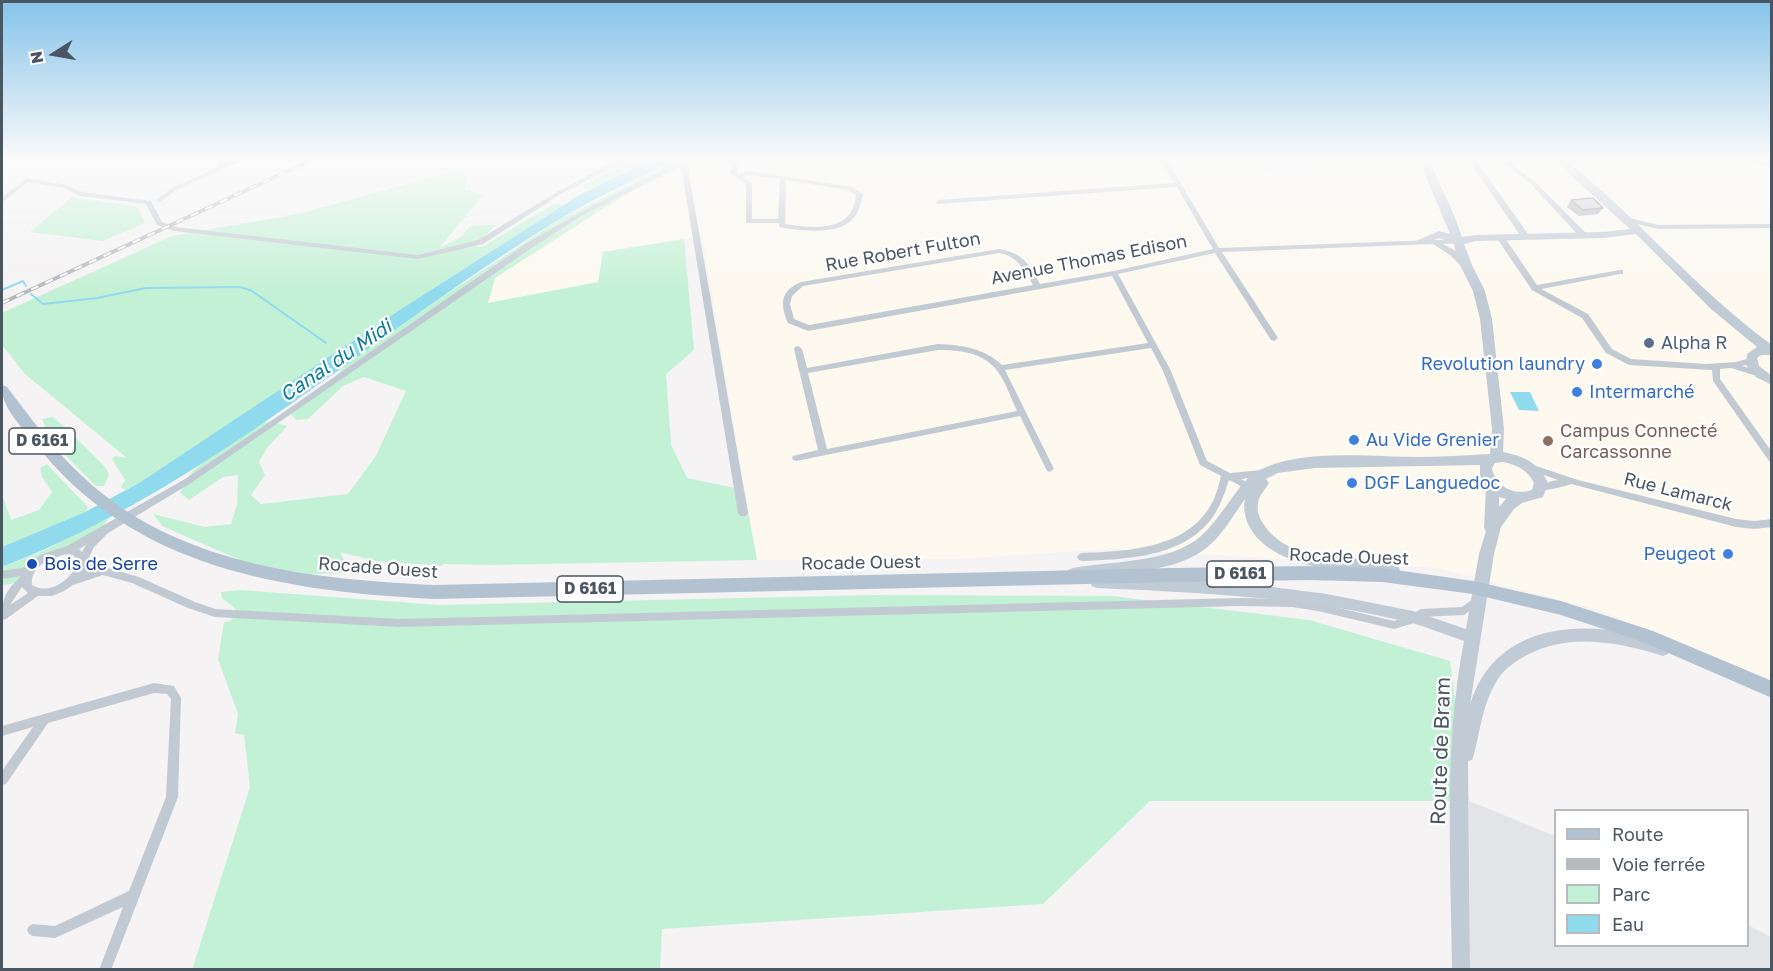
<!DOCTYPE html>
<html>
<head>
<meta charset="utf-8">
<style>
	body { margin:0 }
	#map { position:relative; width:1773px; height:971px; overflow:hidden; background:#f5f3f3; font-family:"Golos Text",sans-serif }
	canvas { display:block }
	.frame { position:absolute; inset:0; border:3px solid #4a5661; pointer-events:none }
	.legend { position:absolute; left:1554px; top:809px; width:195px; height:138px; box-sizing:border-box; background:#fff; border:2px solid #b7bbc0; margin:0; padding:8px 10px; list-style:none; font-size:18px; color:#4a5661 }
	.legend li { display:flex; align-items:center; gap:12px; height:30px }
	.legend b { width:30px; border:2px solid #b7bbc0 }
	.north { position:absolute; left:24px; top:24px; width:60px; height:60px; -webkit-text-stroke:4px #fff; paint-order:stroke; rotate:259deg; font-size:16px; font-weight:700; line-height:24px; text-align:center; color:#4a5661 }
	.north::after { content:''; display:block; margin:auto; width:21px; height:27px; background:#4a5661; clip-path:polygon(50% 0,100% 100%,50% 72%,0 100%) }
</style>
</head>
<body>
<div id="map">
<canvas width="1773" height="971"></canvas>
<div class="frame"></div>
<ul class="legend">
<li><b style="height:8px;background:#b3c2d1"></b>Route</li>
<li><b style="height:8px;background:#b5b8bd"></b>Voie ferrée</li>
<li><b style="height:16px;background:#c3f1d5"></b>Parc</li>
<li><b style="height:16px;background:#90daee"></b>Eau</li>
</ul>
<div class="north">N</div>
</div>
<script>
const ctx = document.querySelector('canvas').getContext('2d');
ctx.lineJoin = 'round';
function fill(path, color) { ctx.fillStyle = color; ctx.fill(path, 'evenodd'); }
function stroke(path, color, width, dash) { ctx.strokeStyle = color; ctx.lineWidth = width; ctx.lineCap = dash ? 'butt' : 'round'; ctx.setLineDash(dash || []); ctx.stroke(path); }
function drawText(font, color, halo, rows, align = 'center') {
  ctx.font = font + ' "Golos Text",sans-serif'; ctx.lineWidth = 4.5; ctx.setLineDash([]); ctx.textBaseline = 'middle'; ctx.strokeStyle = halo; ctx.fillStyle = color; for (const [text, x, y, turn = 0] of rows) {
    ctx.save(); ctx.translate(x, y); ctx.rotate((+turn || 0) * Math.PI / 180); ctx.textAlign = isNaN(turn) ? turn : align; if (halo) ctx.strokeText(text, 0, 0); ctx.fillText(text, 0, 0); ctx.restore();
  }
}
fill(new Path2D(`
	M699,158H1732L1771,168V682L1599,610L1438,568L1112,549L958,559L757,560L702,236L604,252L598,282L488,303L492,276L582,216Z`), '#fdf9ef');
fill(new Path2D(`
	M1255,158H1417V163L1260,172Z`), '#fce8e6');
fill(new Path2D(`
	M1469,801L1555,836L1556,946H1748V925L1771,937V969H1470Z`), '#e2e4e7');
fill(new Path2D(`
	M634,158H653L588,190L583,188V185Z
	M681,158H699L645,184L604,208L495,278L488,303L598,282L603,252L684,239L694,350L666,374L671,445L687,478L744,490L757,560L489,565L443,564L442,566L376,561L340,552L346,564L354,573L309,574L247,563L162,526L153,514L205,527L231,524L237,504L238,475L223,477L189,500L180,493L191,473L201,464L262,422H271L287,426L267,448L259,462L265,475L251,495L261,504L348,494L376,456L406,391L364,377L343,386L308,419L296,420L288,411L330,383L348,362L418,313L559,220Z
	M462,169L466,176V190L484,194L439,248L461,237L470,226L496,225L474,246L482,247L552,205L559,203L563,205L395,313L139,483L125,490L121,487L125,480L112,459L115,456L127,458L25,374L2,345V313L172,236L298,214Z
	M72,197L138,207L145,223L103,241L30,232Z
	M52,417L64,426L106,468L109,475L104,486H96C76,466 52,445 42,419Z
	M47,464L88,507L85,512L2,547V494L11,520L39,510L52,492L42,477L40,468Z
	M109,518C94,541 79,540 58,550C41,558 26,573 11,584L2,585V567L41,552Z
	M240,590L439,605L873,595L1112,596L1309,620L1450,661L1469,801H1150L1043,904L662,929L660,969L192,970L250,787L244,735L235,733L238,714L218,659L224,622L231,621L236,609L222,598L221,592Z`), '#c3f1d5');
fill(new Path2D(`
	M653,158H681C640,177 598,196 560,219C372,333 208,488 2,567V547L85,512L139,483L395,313L576,197Z
	M1510,392H1530L1539,411L1519,410Z`), '#90daee');
stroke(new Path2D(`
	M2,290L23,281L26,286
	M31,294L43,304L97,298L146,288L240,287L252,291L326,343`), '#90daee', 2);
fill(new Path2D(`
	M3,158H11L2,164V159Z
	M221,158H227L226,164L239,158H248L176,190L161,201L159,202L156,200L172,188L218,167Z
	M621,158H630L561,194L483,244L418,259L174,231L157,225L146,204L80,196L63,188L28,182L4,201L2,202V197L27,178L67,185L82,192L151,201L162,222L175,227L418,255L478,240L557,192Z
	M685,158H694L687,163L748,513L746,516H740L738,513L681,166L583,215L533,247L191,483L108,533L94,547L87,562L139,577L195,602L215,609L400,619L1241,598L1292,599L1318,603L1394,621L1407,617L1421,609L1462,607L1477,596L1480,597L1482,600L1480,603L1464,615L1423,617L1414,623L1394,629L1318,611L1292,607L1241,606L400,627L215,617L188,608L132,583L103,575L73,585L64,591L52,596H38L6,619L2,620C2,598 5,591 21,576L2,579V571L27,567L36,558L43,554L67,546L185,479L258,430L527,243L579,213ZM86,545L82,552L79,549ZM69,554L73,555L78,561C73,579 50,596 32,585C30,565 52,557 69,554ZM22,587L28,593L10,605Z
	M734,158H740L737,172L739,174L748,171L852,187L863,194C861,203 859,213 852,220C837,235 799,231 780,227L778,223H746V184L730,173ZM748,175L780,179L778,219H752V183L744,177ZM786,180L848,190L856,195C855,203 853,211 847,217C833,231 803,227 785,224Z
	M1160,158H1166L1219,248L1461,239H1464V243L1443,244L1456,251L1469,265L1465,267H1462L1450,255L1433,244L1222,252L1278,338L1274,341L1271,340L1215,253L1118,274L1171,371L1207,461L1230,473L1262,470L1266,473L1262,476L1241,479L1245,481L1251,489L1249,491C1242,494 1243,489 1239,485C1236,483 1232,482 1229,480C1224,495 1219,510 1209,522C1179,558 1124,559 1082,561L1079,560L1077,557L1079,554L1082,553C1129,551 1191,549 1214,499C1217,492 1219,484 1221,476L1200,465L1163,371L1151,348L1005,370L1054,469L1050,472L1047,471L1020,416L796,461L793,460L792,458L793,456L818,450L794,349L795,347L798,346L802,349L807,368L938,344C962,345 984,348 1002,365L1148,343L1112,276L808,331L788,323C780,304 780,291 801,282L999,249C1023,253 1029,264 1040,284L1114,271L1213,249L1177,187L938,204L935,202L938,200L1174,183ZM999,253C1018,256 1024,270 1033,285L809,325L794,319L790,304L792,296L803,286ZM938,350C958,350 981,352 995,368C1004,378 1011,398 1017,411L827,449L808,373Z
	M1467,158H1474L1528,234V238H1522Z
	M1497,158H1505L1534,181L1586,233V237H1580L1530,183Z
	M1624,217H1626L1658,225L1772,224V228L1658,229L1624,221Z
	M1497,235H1503L1537,285L1620,270H1623V274H1620L1541,289L1588,314L1612,349L1631,359L1706,364L1736,362L1750,358L1753,359L1754,361L1753,363L1742,366L1763,372L1764,374L1763,376L1760,377L1731,368L1720,369V379L1772,452V462L1769,461L1713,381L1712,370L1629,365L1606,353L1582,318L1532,290L1496,237Z
	M1530,464L1578,480L1736,519L1754,521L1772,519V527L1754,529L1736,527L1571,484C1568,486 1540,492 1537,491L1535,489L1537,487L1552,481L1558,480L1527,469L1526,467Z
	M154,683L174,686L181,698L178,797L111,970H99L123,907L55,938L33,936L29,934L27,930L29,926L33,924L55,926L129,891L166,797L171,699L167,694L154,693L48,723L6,784L2,785V771L33,727L2,736V726Z`), '#c1cad2');
fill(new Path2D(`
	M1418,158H1428L1454,215L1462,237L1476,235L1603,232L1630,229L1552,158H1563C1637,216 1696,290 1772,345V355H1761L1757,358L1759,366L1772,376V385L1756,377L1746,365L1747,354L1757,347L1711,309L1636,234L1603,238L1476,241L1464,244L1472,265L1485,291L1492,319L1504,429L1503,452C1524,456 1539,463 1548,483L1543,497L1522,503L1514,509L1501,527L1494,554L1470,705C1497,617 1595,618 1668,644L1671,649L1668,654L1663,656C1615,641 1562,631 1517,661C1508,667 1500,674 1495,684C1483,704 1480,731 1474,754L1472,760L1468,761L1470,970H1452C1451,860 1443,749 1464,641C1447,635 1429,628 1412,623C1308,597 1203,593 1097,588L1092,586L1090,582L1096,576L1073,580L1068,578L1066,574L1068,570L1073,568C1111,561 1171,563 1201,536C1220,519 1232,494 1250,476C1290,447 1369,457 1416,457C1441,457 1465,455 1490,454L1492,429L1480,319L1473,291L1460,265L1453,242L1439,238L1421,244L1416,241L1439,231L1450,234ZM1503,462C1517,465 1528,470 1534,483L1532,490C1515,496 1495,487 1492,468L1495,463ZM1480,465V476L1486,487L1484,528L1486,531L1479,554L1466,629L1413,611L1327,594L1241,583L1099,576C1135,571 1182,571 1211,544C1225,531 1234,514 1245,499C1243,509 1245,517 1249,526C1273,571 1349,571 1393,576L1398,574L1400,570L1398,566C1357,552 1298,567 1267,529C1261,521 1256,513 1258,503C1259,495 1265,490 1269,483L1266,479L1278,473L1315,468ZM1499,497L1506,499L1499,507Z`), '#c1cbd6');
fill(new Path2D(`
	M2,385L7,387C30,417 52,448 80,474C174,565 310,579 434,585L1172,568L1310,566L1382,568L1473,581L1561,601L1653,631L1772,681V698L1643,642L1561,615L1473,594L1382,582L1310,580L1172,582L434,599C284,591 132,569 34,442C21,426 0,406 2,385Z`), '#b3c2d1');
const rail = new Path2D(`
	M1744,158L1772,165
	M2,303L316,158`);
stroke(rail, '#b5b8bd', 4);
stroke(rail, '#fff', 2, [8]);
fill(new Path2D(`
	M1571,200L1603,208L1598,214L1579,216L1567,207Z`), '#b0b2b7');
const building = new Path2D(`
	M1593,198L1603,208L1583,210L1571,200Z`);
fill(building, '#cdcfd5');
stroke(building, '#909195', 1.5);
const sky = ctx.createLinearGradient(0, 0, 0, 294);
sky.addColorStop(0, '#85c3ea');
sky.addColorStop(0.54, '#fafafa');
sky.addColorStop(1, '#fafafa00');
ctx.fillStyle = sky;
ctx.fillRect(0, 0, 1773, 294);
for (const [x, y, r, color] of [
	[1649,343,6,"#5c6f8a"],
	[1597,364,6,"#3f7fe0"],
	[1577,392,6,"#3f7fe0"],
	[1354,440,6,"#3f7fe0"],
	[1548,441,6,"#8d6e63"],
	[1352,483,6,"#3f7fe0"],
	[1728,554,6,"#3f7fe0"],
	[32,564,6,"#1a4fb4"]
]) { const dot = new Path2D(); dot.arc(x, y, r, 0, 2 * Math.PI); ctx.fillStyle = color; ctx.fill(dot); stroke(dot, '#fff', 2); }
for (const [x, y, w] of [
	[42,441,66],
	[1240,574,66],
	[590,589,66]
]) { const box = new Path2D(); box.roundRect(x - w / 2, y - 13, w, 26, 4.5); ctx.fillStyle = '#fff'; ctx.fill(box); stroke(box, '#4a5661', 1.5); }
drawText('bold 16px', '#4a5661', null, [
	["D 6161",42,441],
	["D 6161",1240,574],
	["D 6161",590,589]
]);
drawText('18px', '#4a5661', '#fff', [
	["Rue Robert Fulton",903,252,-10],
	["Avenue Thomas Edison",1089,260,-11],
	["Rue Lamarck",1678,492,14],
	["Rocade Ouest",1349,557,2],
	["Rocade Ouest",861,563,-1],
	["Rocade Ouest",378,568,4]
]);
drawText('18px', '#4e5e75', '#fff', [
	["Alpha R",1661,343]
], 'left');
drawText('18px', '#366cbe', '#fff', [
	["Revolution laundry",1585,364,"right"],
	["Intermarché",1589,392],
	["Au Vide Grenier",1366,440],
	["DGF Languedoc",1364,483],
	["Peugeot",1716,554,"right"]
], 'left');
drawText('18px', '#785e54', '#fff', [
	["Campus Connecté",1560,431],
	["Carcassonne",1560,452]
], 'left');
drawText('18px', '#164399', '#fff', [
	["Bois de Serre",44,564]
], 'left');
drawText('italic 20px', '#0c7c9b', '#fff', [
	["Canal du Midi",336,361,-34]
]);
drawText('21px', '#4a5661', '#fff', [
	["Route de Bram",1441,751,-88]
]);
</script>
</body>
</html>
